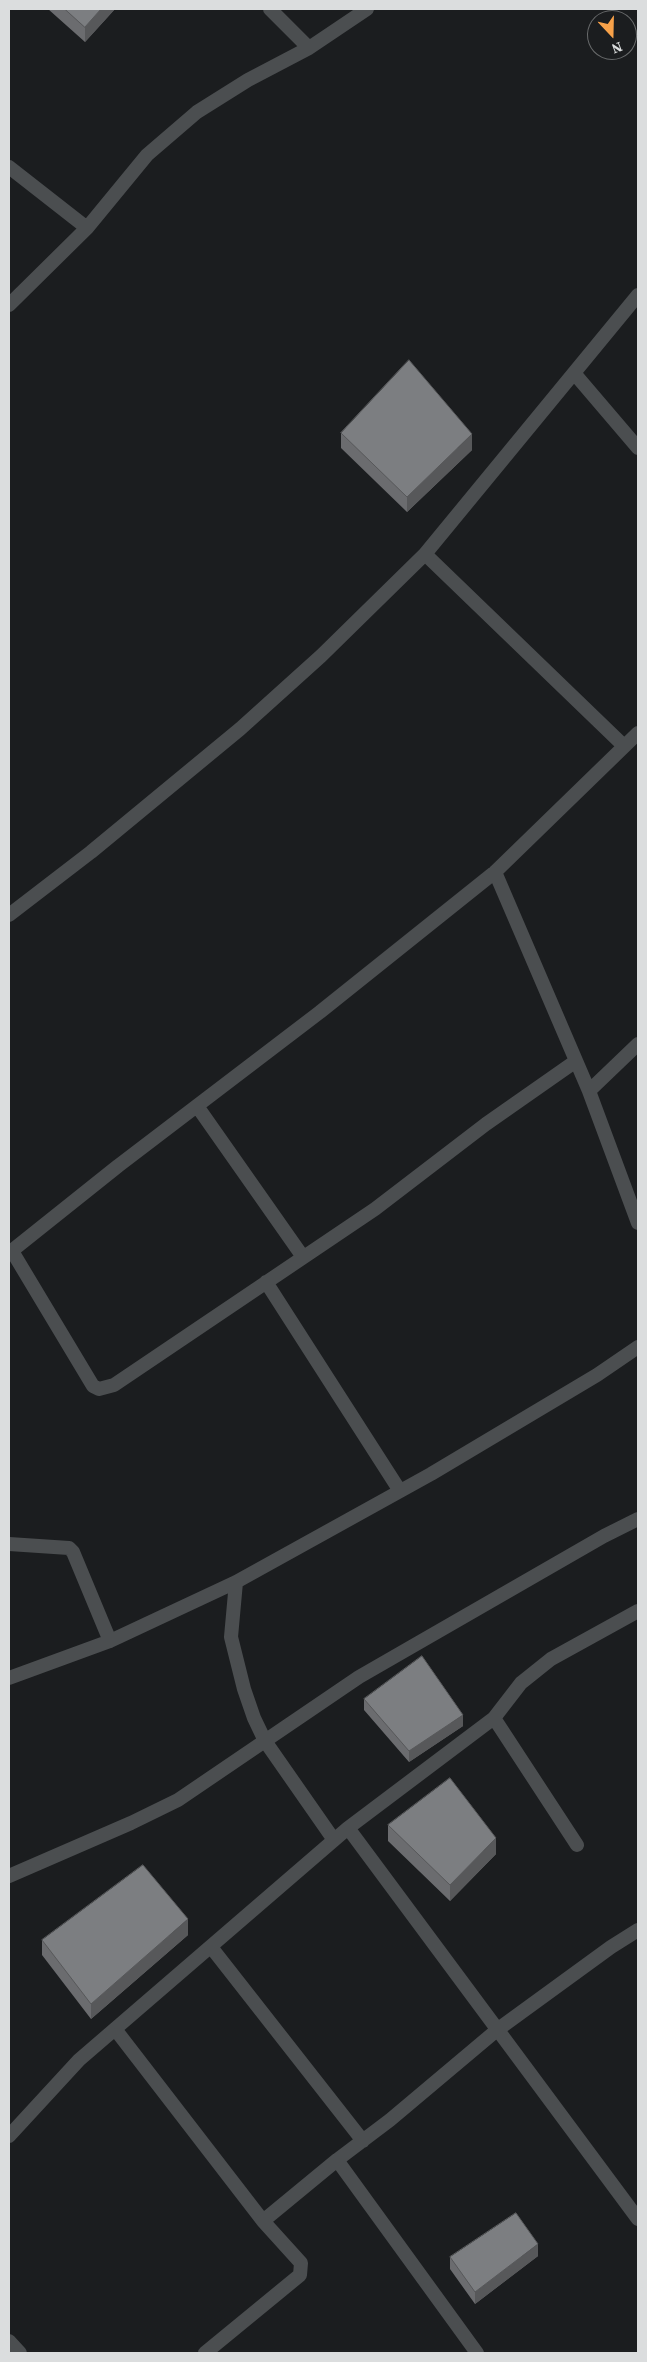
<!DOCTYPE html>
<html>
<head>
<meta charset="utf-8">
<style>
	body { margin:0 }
	#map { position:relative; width:647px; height:2362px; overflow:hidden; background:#1b1d1f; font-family:"Source Serif 4",serif }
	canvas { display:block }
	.frame { position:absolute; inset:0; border:10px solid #dbddde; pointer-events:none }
	.north { position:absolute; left:587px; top:10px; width:50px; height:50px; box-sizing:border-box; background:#1b1d1f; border:1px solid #686a6b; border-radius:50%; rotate:159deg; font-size:14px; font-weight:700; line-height:20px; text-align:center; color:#dbddde }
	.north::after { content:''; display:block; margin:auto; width:18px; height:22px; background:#f7a149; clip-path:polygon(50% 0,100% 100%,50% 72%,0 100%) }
</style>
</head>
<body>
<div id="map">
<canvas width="647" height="2362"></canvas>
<div class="frame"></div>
<div class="north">N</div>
</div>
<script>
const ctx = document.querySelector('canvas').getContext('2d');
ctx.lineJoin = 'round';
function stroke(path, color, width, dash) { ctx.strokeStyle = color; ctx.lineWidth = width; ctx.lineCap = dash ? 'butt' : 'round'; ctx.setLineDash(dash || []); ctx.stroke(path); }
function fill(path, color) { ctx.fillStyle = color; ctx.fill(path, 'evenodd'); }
stroke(new Path2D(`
	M270,9L309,48
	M9,167L87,228
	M9,305L87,228L147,155L197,112L248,80L309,48L367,9
	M574,373L638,448
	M425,554L624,746
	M495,872L589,1091L638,1223
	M9,915L91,852L240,729L321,656L425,554L638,295
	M589,1091L638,1044
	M197,1106L303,1257
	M12,1251L93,1386L99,1389L114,1385L375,1209L486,1124L576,1061
	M9,1253L118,1166L320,1012L495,872L638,733
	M266,1282L400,1491
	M9,1544L69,1548L73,1552L110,1641
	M236,1582L231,1637L244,1689L254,1718L265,1741L334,1840
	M9,1678L110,1641L236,1582L431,1474L597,1375L638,1347
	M494,1718L577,1845
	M348,1828L638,2219
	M9,1876L131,1823L178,1800L359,1677L604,1536L638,1519
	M211,1947L363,2141
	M115,2029L263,2221L301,2263L300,2275L205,2353
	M9,2136L79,2060L348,1828L494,1718L521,1683L551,1659L638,1611
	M337,2160L477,2353
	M263,2221L337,2160L390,2120L497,2030L611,1947L638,1930
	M9,2341L20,2353`), '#4b4e50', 14);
fill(new Path2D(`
	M48,9H115L85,42Z
	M341,433L472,450L407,512L341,448Z
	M364,1699L463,1726L409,1762L364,1710Z
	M388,1825L496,1854L450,1901L388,1841Z
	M188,1935L91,2019L42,1955V1940Z
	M538,2256L475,2304L450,2269V2257Z`), '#6b6c6f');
fill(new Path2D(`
	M101,9H115L85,42V27Z
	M472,434V450L407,512V497Z
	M463,1715V1726L409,1762V1751Z
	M496,1838V1854L450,1901V1885Z
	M188,1919V1935L91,2019V2004Z
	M538,2244V2256L475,2304V2292Z`), '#57585a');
const building = new Path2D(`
	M65,9H101L85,27Z
	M409,360L472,434L407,497L341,433Z
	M422,1656L463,1715L409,1751L364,1699Z
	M450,1778L496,1838L450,1885L388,1825Z
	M143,1865L188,1919L91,2004L42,1940Z
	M516,2213L538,2244L475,2292L450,2257Z`);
fill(building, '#7c7e81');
stroke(building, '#57585a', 1);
</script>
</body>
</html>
